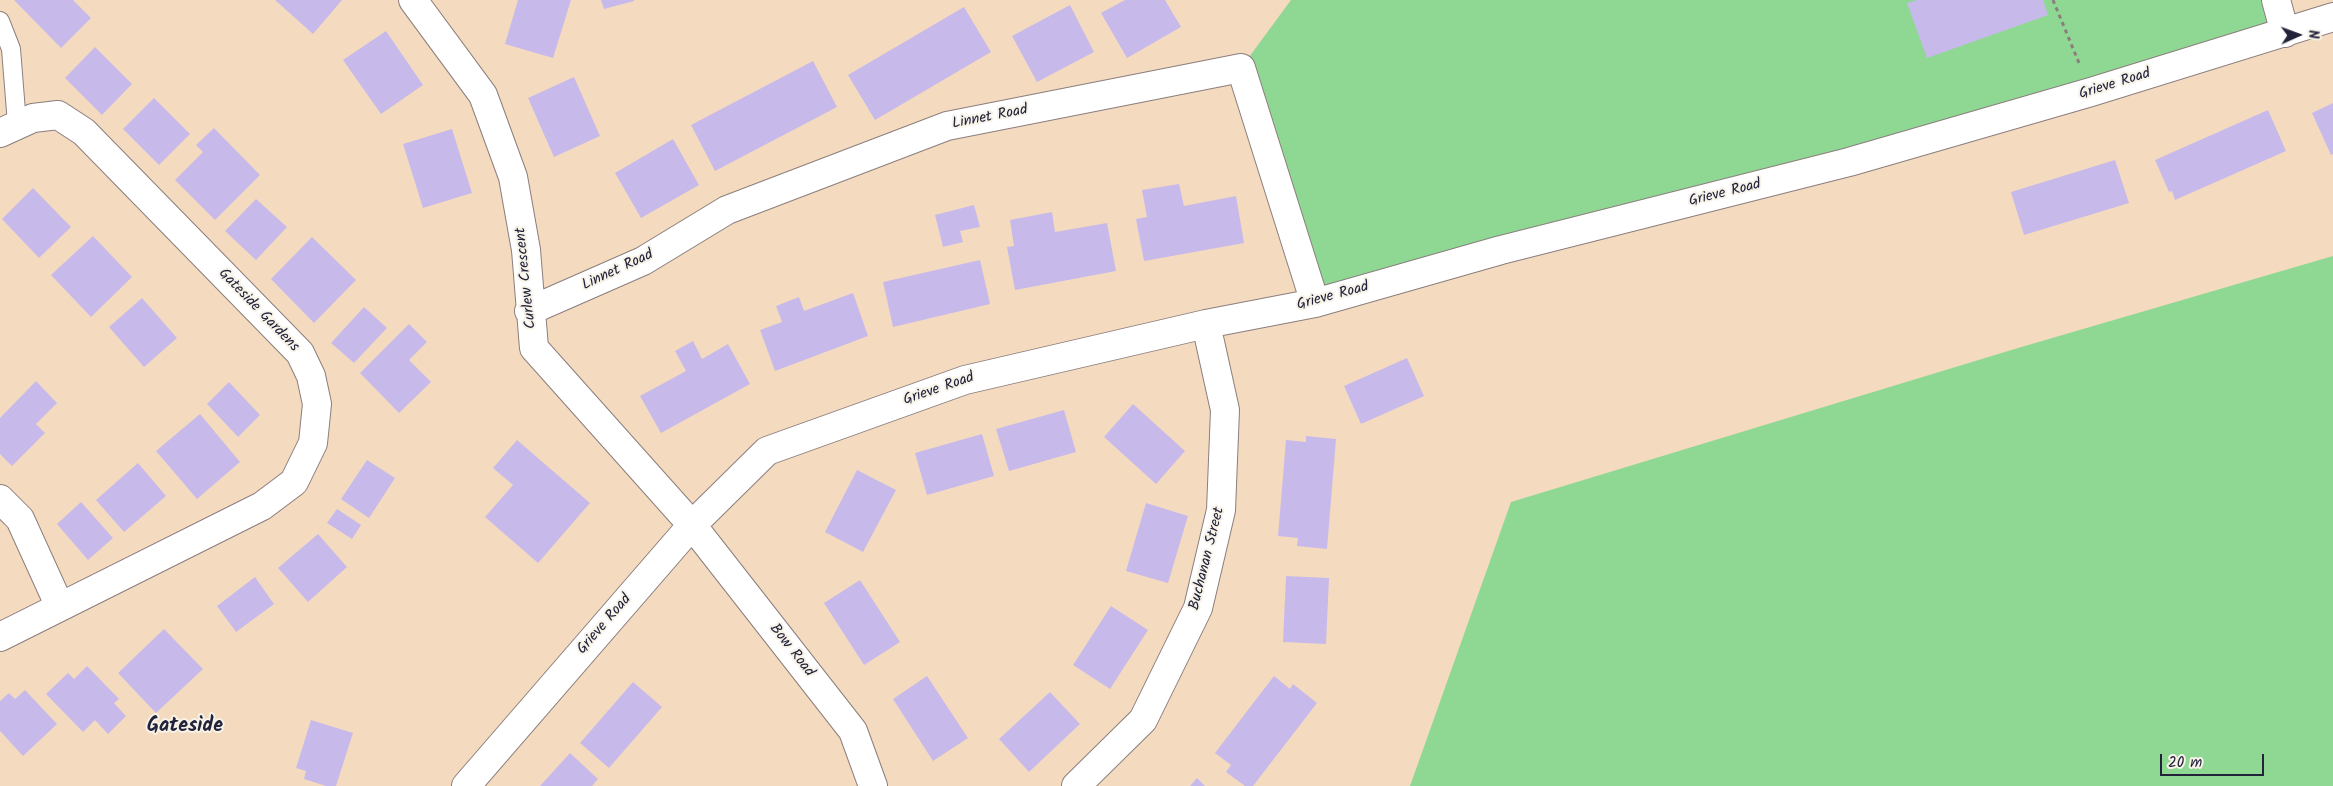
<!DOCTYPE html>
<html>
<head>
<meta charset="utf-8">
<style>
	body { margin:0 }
	#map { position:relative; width:2333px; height:786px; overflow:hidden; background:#f4dbbf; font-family:Kalam,sans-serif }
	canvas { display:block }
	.north { position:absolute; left:2273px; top:10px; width:50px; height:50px; -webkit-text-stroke:4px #f7f3e8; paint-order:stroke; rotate:88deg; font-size:14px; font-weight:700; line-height:20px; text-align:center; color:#22223b }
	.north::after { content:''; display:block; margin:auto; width:18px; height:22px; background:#22223b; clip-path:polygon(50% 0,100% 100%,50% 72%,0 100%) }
	.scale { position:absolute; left:2160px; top:754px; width:104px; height:22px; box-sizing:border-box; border:2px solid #22223b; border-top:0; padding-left:6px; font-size:15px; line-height:18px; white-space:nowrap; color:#22223b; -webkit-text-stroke:4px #f7f3e8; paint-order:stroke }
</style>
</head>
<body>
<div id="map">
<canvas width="2333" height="786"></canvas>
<div class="north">N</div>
<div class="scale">20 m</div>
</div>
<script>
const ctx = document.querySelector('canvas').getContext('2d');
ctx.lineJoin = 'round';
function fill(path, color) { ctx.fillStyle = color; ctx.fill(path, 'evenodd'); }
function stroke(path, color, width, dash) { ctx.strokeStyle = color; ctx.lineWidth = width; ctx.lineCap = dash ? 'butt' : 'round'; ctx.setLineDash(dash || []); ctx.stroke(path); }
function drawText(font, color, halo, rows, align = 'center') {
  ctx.font = font + ' Kalam,sans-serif'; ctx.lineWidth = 4; ctx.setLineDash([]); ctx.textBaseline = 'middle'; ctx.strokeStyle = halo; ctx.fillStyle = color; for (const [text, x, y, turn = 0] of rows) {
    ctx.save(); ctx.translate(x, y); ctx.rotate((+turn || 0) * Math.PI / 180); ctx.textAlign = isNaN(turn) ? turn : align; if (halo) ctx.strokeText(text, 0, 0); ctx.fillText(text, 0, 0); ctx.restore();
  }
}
fill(new Path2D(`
	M1291,0H2282L2289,24L1315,303L1241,68Z
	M2333,256V786H1410L1511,502L2018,348Z`), '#8fd894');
fill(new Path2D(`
	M14,0H73L91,18L61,48Z
	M275,0H342L313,34Z
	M518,0H571L553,58L505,44Z
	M601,0H634V1L604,9Z
	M1125,0H1165L1181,27L1127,58L1101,13Z
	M1917,0H2043L2048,15L1927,58L1907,3Z
	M1070,5L1094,52L1037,82L1012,36Z
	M964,7L991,52L875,120L848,75Z
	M386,31L423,85L381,114L343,60Z
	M95,47L132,84L102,115L65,78Z
	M813,61L837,107L715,171L691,125Z
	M574,77L600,136L554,157L528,98Z
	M154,98L190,134L159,165L123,129Z
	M2333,103V154L2331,155L2312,113Z
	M2268,110L2286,151L2175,200L2172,191L2169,192L2155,160Z
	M214,128L260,175L215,220L175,180L203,152L196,145Z
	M452,129L472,193L423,208L403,144Z
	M673,139L699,185L641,218L615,173Z
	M2115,160L2129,203L2024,235L2011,192Z
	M1179,184L1184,206L1236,196L1244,243L1144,261L1136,219L1147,217L1142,190Z
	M33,188L71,227L39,258L2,219Z
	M256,199L287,227L256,260L225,231Z
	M974,205L980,227L960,231L963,242L943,247L935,215Z
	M1052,212L1055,232L1107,223L1116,271L1015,290L1007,247L1014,246L1010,220Z
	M93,236L132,277L91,317L51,275Z
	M312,237L356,280L314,323L271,279Z
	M980,260L990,304L893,327L883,282Z
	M853,293L868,336L775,371L760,330L782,322L776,306L799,297L804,311Z
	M142,298L177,338L144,367L109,327Z
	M364,307L387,328L354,363L331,343Z
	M409,324L427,342L409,360L431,382L399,413L360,373Z
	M693,341L702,359L728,344L750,384L661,433L640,396L686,371L675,351Z
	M1407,358L1424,396L1361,424L1344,386Z
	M36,381L57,403L36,424L45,433L12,466L0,454V418Z
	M229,382L260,415L238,437L207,404Z
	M1133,404L1185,451L1156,484L1104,437Z
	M1064,410L1076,452L1009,471L996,429Z
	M200,414L240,462L197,499L156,451Z
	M982,434L994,476L927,495L915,453Z
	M1306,436L1336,439L1327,549L1297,546L1298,538L1278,536L1286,440L1306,442Z
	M517,440L590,503L538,563L485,517L513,485L493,468Z
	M367,460L395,478L369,518L341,499Z
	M138,463L166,496L124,532L96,500Z
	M857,470L896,490L863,552L825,532Z
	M81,502L113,538L88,560L57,524Z
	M1146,503L1188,516L1168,583L1126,571Z
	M337,509L361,525L352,539L327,523Z
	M318,534L347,567L308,602L278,568Z
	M1286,576L1329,578L1326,644L1283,642Z
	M255,577L274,604L236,632L217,606Z
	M860,580L900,642L864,665L824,603Z
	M1111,606L1148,630L1110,689L1073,665Z
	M164,629L203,669L156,713L118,673Z
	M87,666L119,699L114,703L126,716L108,734L95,720L83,732L46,694L68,673L74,679Z
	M927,676L968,738L933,761L893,699Z
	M1274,676L1290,689L1293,684L1317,703L1253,786H1245L1226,772L1231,765L1215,753Z
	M633,682L662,707L609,768L580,743Z
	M25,690L57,724L23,756L0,731V701L9,693L15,699Z
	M1050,692L1080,724L1029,772L999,739Z
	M311,720L353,733L336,786H326L304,779L306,771L296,768Z
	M570,753L598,779L592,786H540Z
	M1197,778L1205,786H1190Z`), '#c8b9eb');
const service = new Path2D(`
	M0,21L11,49L17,124`);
const minor = new Path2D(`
	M413,0L483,95L513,177L526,250L534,348L692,525L853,731L873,786
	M2276,0L2285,33
	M0,133L33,118L58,115L84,132L300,353L311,376L317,404L313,443L294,482L262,506L0,637
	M529,311L643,261L727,210L947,126L1241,68L1315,303
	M0,499L20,519L60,607
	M466,786L692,525L767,451L965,380L1206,324L1315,303L1501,250L1849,162L2091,92L2333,17
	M1076,786L1143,720L1198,608L1221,510L1225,410L1206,324`);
stroke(service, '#8b7e7d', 20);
stroke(minor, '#8b7e7d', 30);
stroke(new Path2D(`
	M2053,0L2079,63`), '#8b7e7d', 3, [4, 4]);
stroke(service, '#fff', 18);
stroke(minor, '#fff', 28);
drawText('15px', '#22223b', '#f7f3e8', [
	["Grieve Road",2115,85,-17],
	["Linnet Road",990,118,-11],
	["Grieve Road",1725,194,-14],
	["Linnet Road",618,271,-25],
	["Curlew Crescent",527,278,-96],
	["Grieve Road",1333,297,-15],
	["Gateside Gardens",258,311,46],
	["Grieve Road",939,390,-19],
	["Buchanan Street",1208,559,-76],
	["Grieve Road",605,625,-49],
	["Bow Road",791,651,52]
]);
drawText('bold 20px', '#22223b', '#f7f3e8', [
	["Gateside",185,728]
]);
</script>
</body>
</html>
